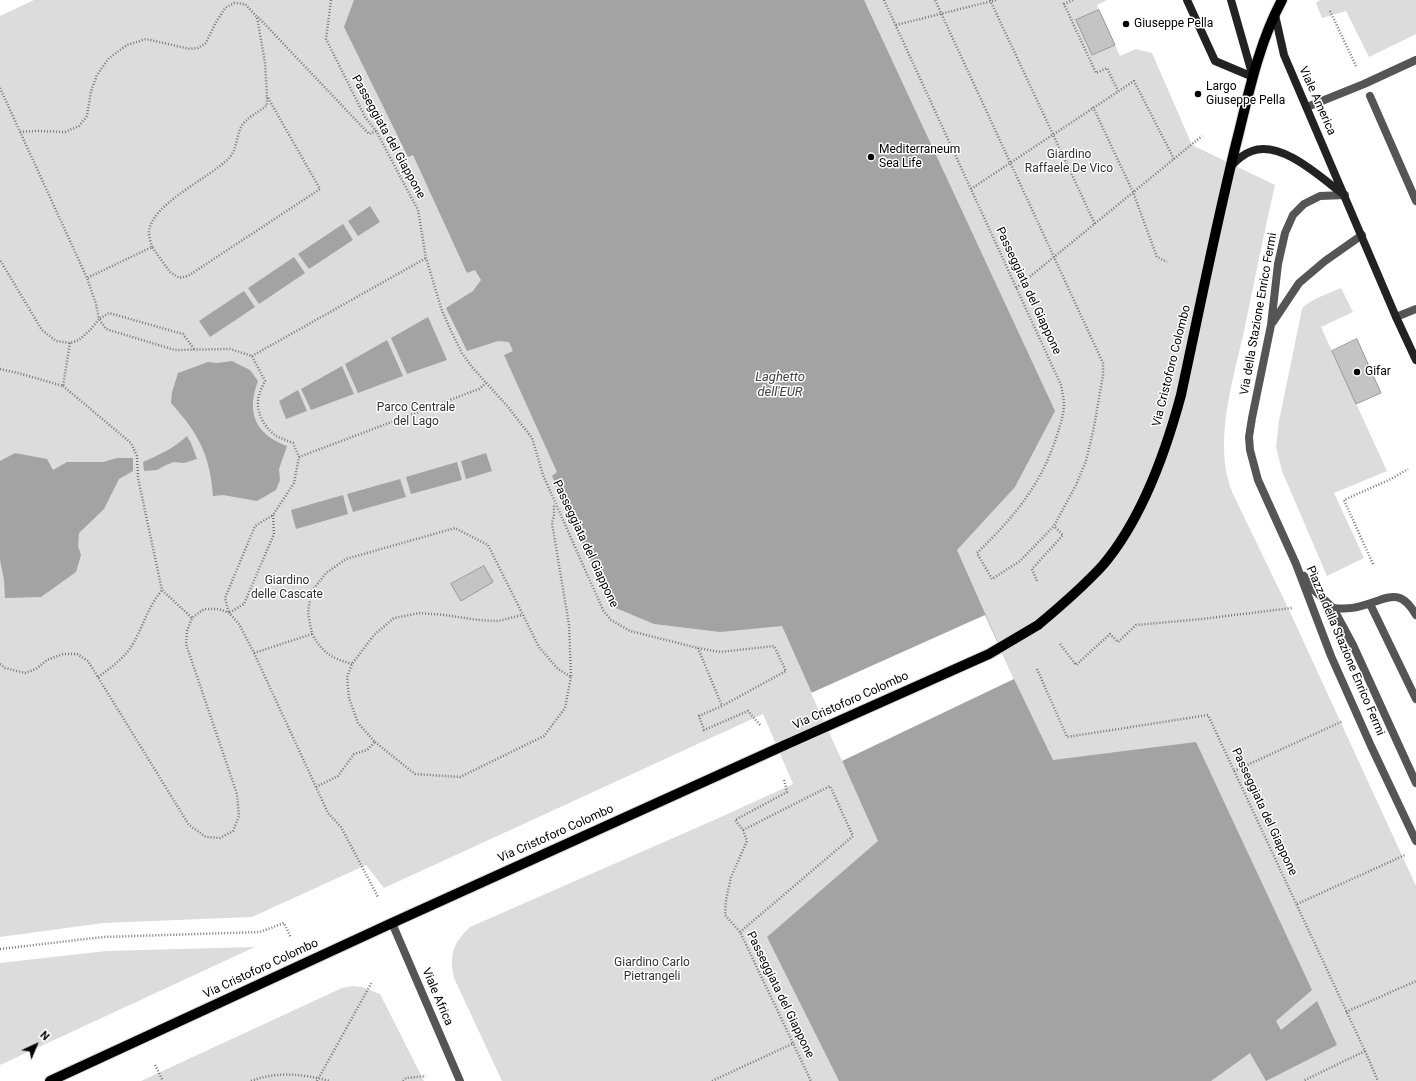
<!DOCTYPE html>
<html>
<head>
<meta charset="utf-8">
<style>
	body { margin:0 }
	#map { position:relative; width:1416px; height:1081px; overflow:hidden; background:#fff; font-family:Roboto,sans-serif }
	canvas { display:block }
	.north { position:absolute; left:16px; top:1025px; width:40px; height:40px; -webkit-text-stroke:3px #fff; paint-order:stroke; rotate:44deg; font-size:11px; font-weight:700; line-height:16px; text-align:center; color:#000 }
	.north::after { content:''; display:block; margin:auto; width:14px; height:18px; background:#000; clip-path:polygon(50% 0,100% 100%,50% 72%,0 100%) }
</style>
</head>
<body>
<div id="map">
<canvas width="1416" height="1081"></canvas>
<div class="north">N</div>
</div>
<script>
const ctx = document.querySelector('canvas').getContext('2d');
ctx.lineJoin = 'round';
function fill(path, color) { ctx.fillStyle = color; ctx.fill(path, 'evenodd'); }
function stroke(path, color, width, dash) { ctx.strokeStyle = color; ctx.lineWidth = width; ctx.lineCap = dash ? 'butt' : 'round'; ctx.setLineDash(dash || []); ctx.stroke(path); }
function drawText(font, color, halo, rows, align = 'center') {
  ctx.font = font + ' Roboto,sans-serif'; ctx.lineWidth = 3; ctx.setLineDash([]); ctx.textBaseline = 'middle'; ctx.strokeStyle = halo; ctx.fillStyle = color; for (const [text, x, y, turn = 0] of rows) {
    ctx.save(); ctx.translate(x, y); ctx.rotate((+turn || 0) * Math.PI / 180); ctx.textAlign = isNaN(turn) ? turn : align; if (halo) ctx.strokeText(text, 0, 0); ctx.fillText(text, 0, 0); ctx.restore();
  }
}
fill(new Path2D(`
	M34,0H1107L1097,5L1120,56L1136,49L1152,53L1192,145L1275,185C1264,234 1254,282 1244,331C1233,381 1212,445 1233,494L1290,612L1416,886V1081H502L454,978C449,955 453,943 470,927L721,817L793,784L763,714L384,888L366,865L252,917L103,923L0,937V16Z
	M1320,0H1416V34L1369,57L1346,11L1322,18L1316,3Z
	M1341,288L1353,312L1321,327L1387,471L1334,493L1364,558L1327,576L1282,471L1276,447L1279,421L1302,309C1308,300 1330,293 1341,288Z
	M255,947L0,1065V963L106,951Z
	M352,986L362,987L380,994L424,1081H141L342,988Z`), '#dcdcdc');
fill(new Path2D(`
	M354,0H864L1055,411L1015,487L957,550L1014,679L1053,760L1196,742L1312,990L1276,1021L1281,1030L1317,1001L1337,1045L1266,1081L1250,1053L1211,1081H839L767,937L878,841L782,626L720,632L654,624L611,606L552,476L557,472L504,355L513,351L509,342L498,341L467,351L446,308L473,291L481,280L475,270L467,273L413,155L408,157L344,27Z
	M370,206L380,222L358,236L348,221Z
	M343,224L353,240L309,269L298,254Z
	M294,257L305,273L259,304L248,288Z
	M244,291L255,307L210,337L199,321Z
	M428,317L447,360L407,374L391,338Z
	M387,340L403,376L358,393L345,364Z
	M232,361L250,370L258,381C246,413 255,434 287,446L279,469L280,480L276,490L257,501L223,495L213,496C210,454 198,433 171,403L172,392L178,373L208,362L217,363Z
	M342,366L354,394L311,410L301,389Z
	M298,390L307,411L286,419L279,401Z
	M187,436L191,443L197,459L184,463L174,462L166,465L157,470L144,471L143,462C159,455 174,448 187,436Z
	M15,453L47,459L53,470L67,462H103L117,458H133V471L119,479L104,509L79,533L78,546L81,555L76,572L41,597L5,598L4,580L0,560V461Z
	M486,453L492,471L466,479L461,461Z
	M457,462L462,480L411,494L406,477Z
	M400,479L406,497L353,512L347,494Z
	M343,495L348,514L296,529L291,510Z`), '#a3a3a3');
fill(new Path2D(`
	M985,615L1014,679L842,761L811,693Z`), '#fff');
const building = new Path2D(`
	M1099,10L1115,45L1092,55L1076,20Z
	M1357,339L1381,393L1356,404L1332,351Z
	M484,566L493,582L461,601L451,584Z`);
fill(building, '#c4c4c4');
stroke(building, '#999', 1);
const primary = new Path2D(`
	M1038,625C1062,605 1082,588 1103,565C1141,520 1166,451 1181,395C1200,307 1217,219 1239,132C1250,87 1260,41 1282,0
	M50,1081L392,923L785,745`);
stroke(primary, '#dbdbdb', 12);
stroke(new Path2D(`
	M331,0L326,39L365,117L376,131L418,210L426,258L441,308L451,331L462,353L472,367L508,407L532,438L543,475L603,610L611,620L630,631L698,648L720,652L774,646L786,671L722,706
	M884,0L1061,385C1062,391 1064,399 1064,406C1063,418 1059,429 1055,441C1039,488 1012,519 977,553L992,579L1020,561L1054,526L1076,485L1086,461L1094,427L1103,375V363L935,0
	M990,0L1095,224
	M1073,0L1064,4L1096,73L1107,68L1118,91
	M1330,11L1357,68
	M258,17L369,134L376,131
	M896,25L996,0
	M0,88L87,278L96,304L99,319L91,329L79,340L70,343L56,341L42,330L0,260
	M1093,107L1133,192L1157,257L1167,262
	M20,132L36,131L65,132L79,126L87,116L91,91L97,75L109,58L127,45L146,39L190,49L198,48L206,43L215,24L225,8L234,3L245,4L257,17L265,63L267,96L320,189L188,276L179,278L170,272L152,247L87,278
	M971,189L1134,81L1174,159
	M152,247C151,243 149,237 149,232C151,204 208,179 228,159C238,150 236,133 243,124C250,115 260,112 267,105V97
	M1016,288L1202,136
	M194,349L183,334L109,313L99,319L106,329L175,350L230,349L252,356L265,381C262,387 258,395 258,402C257,415 267,431 278,437C283,439 288,441 293,443L299,457L294,483L273,515
	M252,356L426,258
	M0,369L18,373L63,386L70,343
	M63,386L131,443L137,456L138,478L162,590L192,618
	M299,457L479,389L486,383
	M273,515L274,534L244,604L229,613L225,598L255,526Z
	M1373,564L1344,500L1391,479L1408,469
	M1037,581L1032,569L1063,535L1054,526
	M312,634C323,653 331,658 352,664
	M1060,644L1076,665L1110,634L1118,642L1136,625L1202,619L1292,608
	M698,648L722,706L699,716L704,730L748,711L760,725
	M254,653L312,634L308,613L311,592L326,573L346,559L455,528L488,545L539,647L558,669L571,677L569,625L552,523L554,515V504
	M0,664L5,668L25,673L36,669L47,660L63,654H77L88,661L189,825L206,837L220,838L233,831L239,816L237,794L186,644L187,631L192,618L204,609H219L229,613L239,624L254,653L328,813L341,827L378,897
	M1037,669L1067,737L1208,715L1365,1051L1303,1081
	M98,677C112,667 126,657 134,642C144,624 148,607 162,590
	M375,742L415,774L460,777L544,736L565,708L571,677
	M1234,771L1343,721
	M316,787L338,776L354,754L367,750L375,742L358,723L349,698L347,677L352,664L374,635L394,618L420,613L445,615L478,620L498,621L522,615
	M743,830L747,841L731,877L726,900L725,915L740,932L811,1081
	M1297,904L1405,855
	M740,932L853,836L830,786L743,830L735,820L787,792L784,779
	M0,949L103,937L260,932L284,923L291,938
	M1346,1012L1416,981
	M1365,1051L1378,1081
	M155,1065L163,1081
	M251,1081C277,1071 303,1074 330,1081
	M317,1081L372,982
	M403,1081L406,1078L426,1076
	M712,1081L794,1043`), '#777', 2.5, [1, 2]);
stroke(new Path2D(`
	M1345,195L1320,196L1304,204L1293,215L1285,233L1278,264L1271,325L1252,418L1249,437L1250,450L1258,480L1296,564L1331,656L1371,746L1416,841
	M1396,317L1416,309
	M1273,322L1299,283L1325,261L1362,235
	M1304,576L1314,590L1333,608C1342,609 1352,609 1361,606C1386,600 1399,585 1416,615
	M1370,604L1416,699
	M1333,608L1353,645L1416,783`), '#555', 8);
stroke(new Path2D(`
	M1370,96L1416,201
	M1307,107L1364,84L1416,60
	M392,923L460,1081`), '#555', 8);
stroke(new Path2D(`
	M1187,0L1215,61L1253,77
	M1231,0L1253,77
	M1275,15L1284,55L1396,317L1416,360
	M1230,167C1237,160 1243,154 1252,151C1282,140 1321,178 1343,194`), '#222', 8);
stroke(primary, '#000', 10);
const primaryBridge = new Path2D(`
	M785,745L989,654L1038,625`);
stroke(primaryBridge, '#dbdbdb', 12, []);
stroke(primaryBridge, '#000', 10);
for (const [x, y, r, color] of [
	[1126,24,4,"#000"],
	[1198,94,4,"#000"],
	[871,157,4,"#000"],
	[1357,372,4,"#000"]
]) { const dot = new Path2D(); dot.arc(x, y, r, 0, 2 * Math.PI); ctx.fillStyle = color; ctx.fill(dot); stroke(dot, '#fff', 1.5); }
drawText('12px', '#000', '#fff', [
	["Giuseppe Pella",1134,24],
	["Largo",1206,87],
	["Giuseppe Pella",1206,101],
	["Mediterraneum",879,150],
	["Sea Life",879,164],
	["Gifar",1365,372]
], 'left');
drawText('12px', '#000', '#fff', [
	["Viale America",1317,101,66],
	["Passeggiata del Giappone",388,137,61],
	["Passeggiata del Giappone",1028,291,65],
	["Via della Stazione Enrico Fermi",1259,314,-80],
	["Via Cristoforo Colombo",1172,366,-76],
	["Passeggiata del Giappone",585,544,65],
	["Piazza della Stazione Enrico Fermi",1345,651,67],
	["Via Cristoforo Colombo",851,701,-24],
	["Passeggiata del Giappone",1264,812,65],
	["Via Cristoforo Colombo",556,834,-24],
	["Via Cristoforo Colombo",261,969,-25],
	["Passeggiata del Giappone",780,995,64],
	["Viale Africa",437,997,67]
]);
drawText('12px', '#333', '#fff', [
	["Giardino",1069,155],
	["Raffaele De Vico",1069,169],
	["Parco Centrale",416,408],
	["del Lago",416,422],
	["Giardino",287,581],
	["delle Cascate",287,595],
	["Giardino Carlo",652,963],
	["Pietrangeli",652,977]
]);
drawText('italic 13px', '#444', '#fff', [
	["Laghetto",780,378],
	["dell'EUR",780,393]
]);
</script>
</body>
</html>
